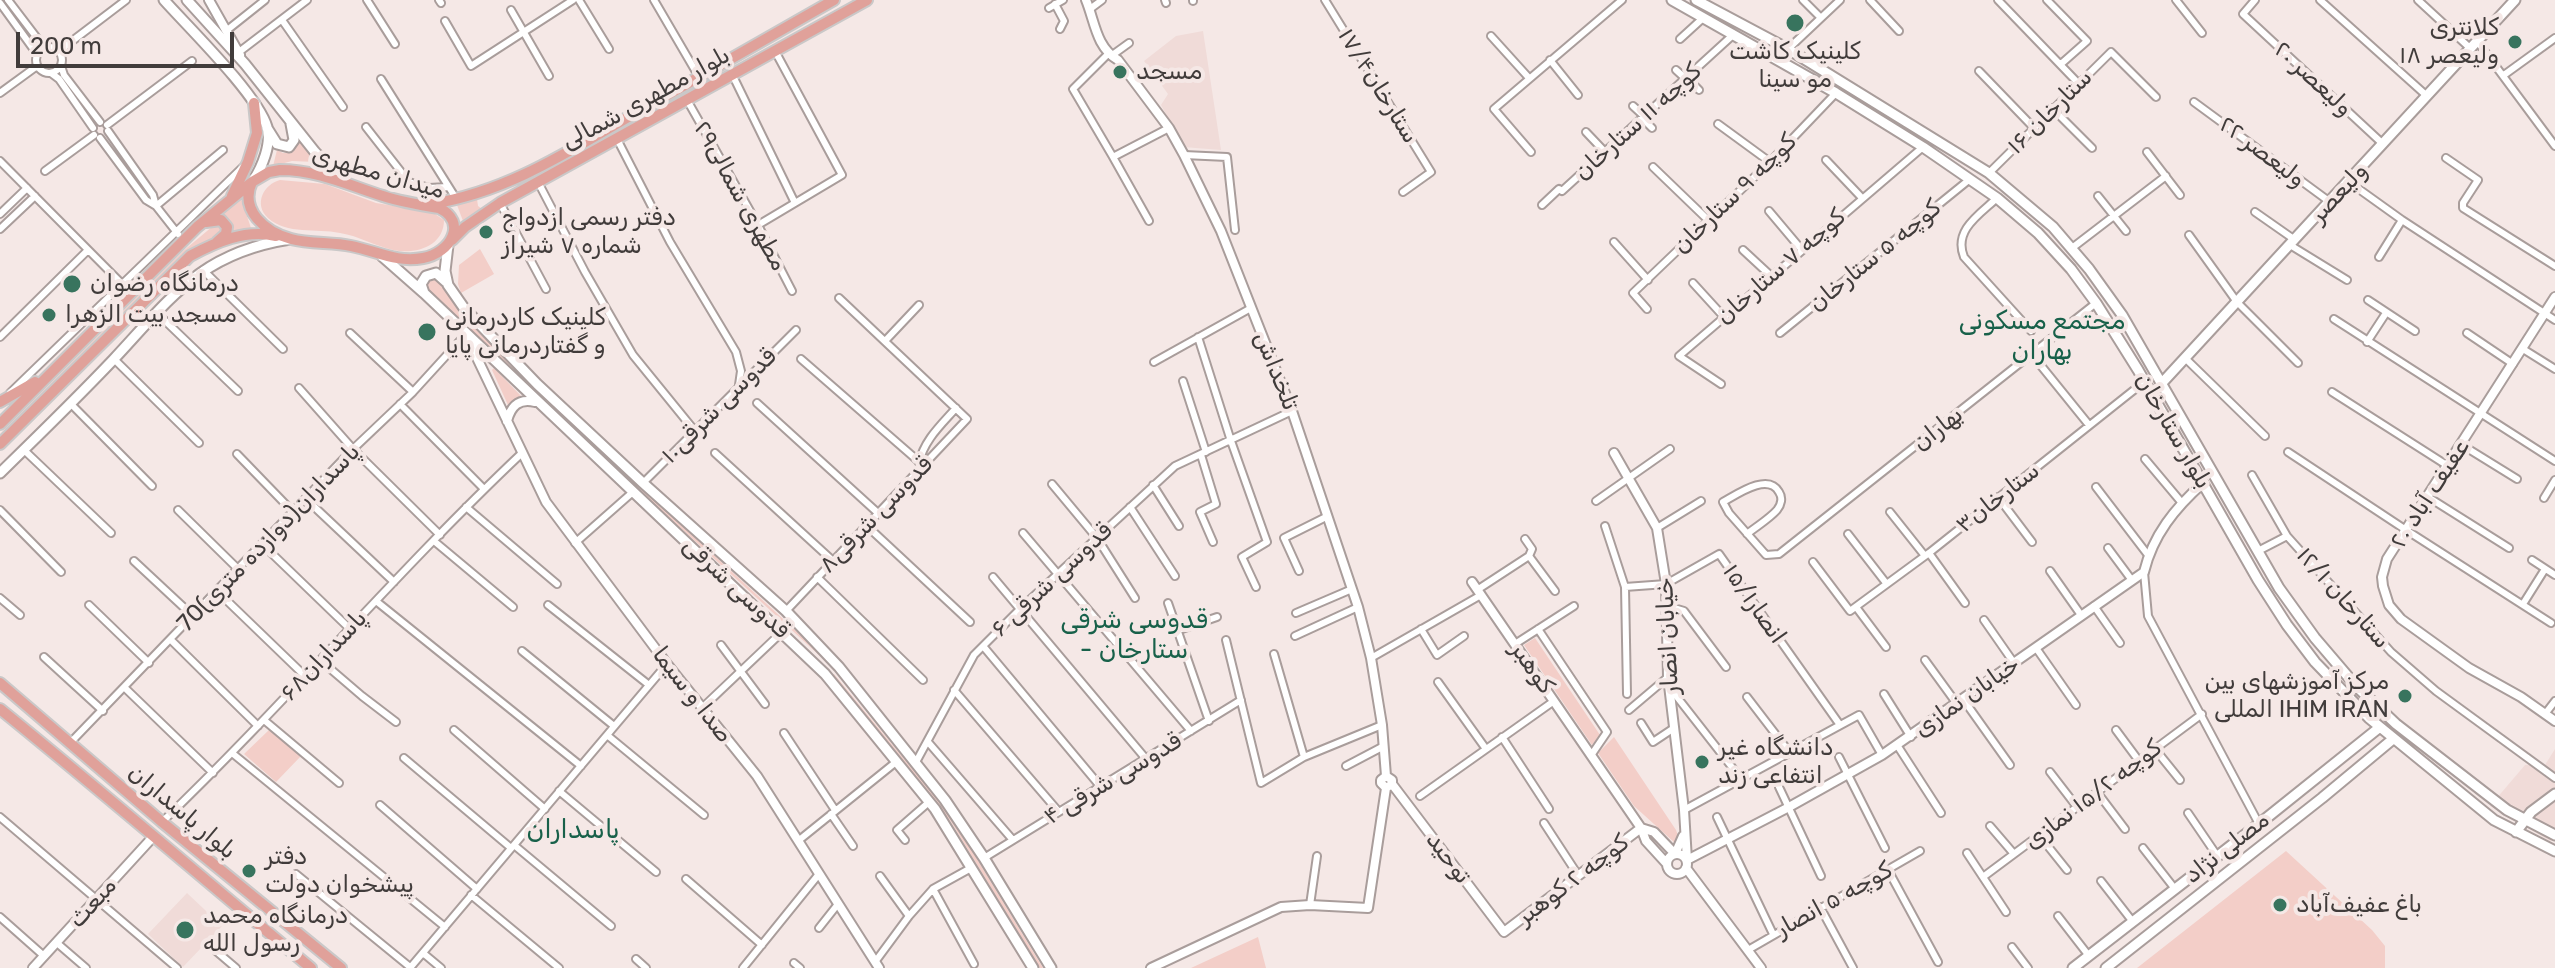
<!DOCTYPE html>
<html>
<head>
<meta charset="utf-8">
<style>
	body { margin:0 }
	#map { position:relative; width:2555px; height:968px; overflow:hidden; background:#f5e8e6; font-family:Rubik,sans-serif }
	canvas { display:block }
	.scale { position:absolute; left:16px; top:32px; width:218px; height:36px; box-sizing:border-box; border:4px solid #413c3b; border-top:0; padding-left:10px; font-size:24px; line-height:28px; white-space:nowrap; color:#413c3b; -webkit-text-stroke:6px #f5e8e6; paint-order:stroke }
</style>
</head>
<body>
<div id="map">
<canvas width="2555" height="968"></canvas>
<div class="scale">200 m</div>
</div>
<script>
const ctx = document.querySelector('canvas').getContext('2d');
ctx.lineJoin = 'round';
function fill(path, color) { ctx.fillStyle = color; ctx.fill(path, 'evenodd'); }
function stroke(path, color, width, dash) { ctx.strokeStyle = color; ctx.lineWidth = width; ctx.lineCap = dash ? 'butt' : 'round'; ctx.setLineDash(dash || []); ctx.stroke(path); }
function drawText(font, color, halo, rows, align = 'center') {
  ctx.font = font + ' Rubik,"Noto Naskh Arabic",sans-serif'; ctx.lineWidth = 8; ctx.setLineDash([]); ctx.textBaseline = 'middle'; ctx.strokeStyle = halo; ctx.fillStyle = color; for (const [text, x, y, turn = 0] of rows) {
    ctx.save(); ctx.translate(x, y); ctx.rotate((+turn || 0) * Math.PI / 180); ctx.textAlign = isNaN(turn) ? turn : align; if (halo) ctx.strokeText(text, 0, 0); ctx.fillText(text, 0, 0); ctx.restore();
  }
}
fill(new Path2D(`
	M1203,31L1221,150L1183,147L1161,105L1168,94L1144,61L1176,36Z
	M2555,749V838L2550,841L2490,806L2525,765H2545Z
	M187,893L222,926L183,967L148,934Z`), '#f0dbd8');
fill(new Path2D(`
	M300,142L315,162L292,161L273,166L277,150L283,153L292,152Z
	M280,180L325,184L376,203L432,212L444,220C444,246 416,255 393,250C375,246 359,236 340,233C316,228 287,235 268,218C253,204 264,184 280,180Z
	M241,198L251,228L234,233L229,221L219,215Z
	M477,199L478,206L482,209L463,221L457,205Z
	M218,225L223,229L221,234L195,248L0,438V434L182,252L213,226Z
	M480,249L494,274L461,293L458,284L459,265Z
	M437,277L473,327L588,437L586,438C531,393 482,341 429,293L426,289L425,281Z
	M494,368L521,396L508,405L492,370Z
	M599,449L821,654L820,656L597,451Z
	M1535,638L1600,735L1592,745L1524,645Z
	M834,674L951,816L1043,968H1040L951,822L880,733L831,677Z
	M269,730L301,756L276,782L244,754Z
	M1614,737L1676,830L1680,841L1675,843L1634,806L1598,753Z
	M2286,851L2372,930L2385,946V968H2137Z
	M1258,937L1266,968H1191Z`), '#f3cec8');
const minor = new Path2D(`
	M8,0L37,38L47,47
	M367,0L395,44
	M439,0L441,3
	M579,0L609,49
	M654,0L699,77
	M1165,0L1166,3
	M1193,0V1
	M1325,0L1431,172L1403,192
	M1803,0L1821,18
	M1870,0L1899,31
	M1998,0L2078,83
	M2047,0L2087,41L2061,64
	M2176,0L2202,33
	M2255,0L2243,14L2383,144
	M2320,0L2427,96
	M2418,0L2471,49
	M0,3L37,54
	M1055,4L1064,21L1060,29
	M1049,8L1063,0
	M1090,9L1102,0
	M511,10L549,76
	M282,20L343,107
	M445,21L471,66L573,0
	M226,31L265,0
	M1491,36L1529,78
	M1680,39L1703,18
	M2477,41L2555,146
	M36 60a13 13 0 1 1 26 0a13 13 0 1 1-26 0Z
	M1788,49L1840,0
	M59,51L126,0
	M239,52L307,0
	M1108,54L1073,89L1113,157
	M1111,56L1129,43
	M1550,60L1578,95
	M61,66L64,75L100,122
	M1676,70L1686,79
	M1979,71L2034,128
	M51,73L59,79L93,128
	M732,74L794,201
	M2504,75L2555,38
	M1687,78L1699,90
	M381,79L457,200
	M0,93L37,66
	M687,100L758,225L792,291
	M2194,102L2330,202
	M1633,106L1645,117
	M2052,108L2092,148
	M1643,119L1652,128
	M1718,124L1770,162
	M107,125L192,61
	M366,127L409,182L429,188L448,187
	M108,131L153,195L156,206L178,234
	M1586,132L1605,152
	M100,138L146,200L156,206
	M617,139L670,242L736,352L741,371L739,385
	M1531,152L1494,109L1622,0
	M2147,152L2180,195
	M1184,155L1227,157L1235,230
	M2446,158L2478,180L2463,203V208L2555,266
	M1826,160L1862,198
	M0,161L130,292
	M1653,167L1708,220
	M45,171L94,135
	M1989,173L2111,52L2156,97
	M538,182L585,272L633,355L694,430
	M2349,182L2402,220L2555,320
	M2098,196L2126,231
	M1997,198C1980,214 1953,230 1964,257L2031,331
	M500,203L546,289
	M1542,205L1559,189L1562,191L1734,34
	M156,206L223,150
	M1769,211L1801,249
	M2255,212L2295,240
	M0,214L27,188
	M1149,221L1113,157L1169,128
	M758,225L842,175L775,51
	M0,229L35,196
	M2189,235L2237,302L2298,363
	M1614,242L1648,280
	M2290,245L2347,280
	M2072,248L2166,176
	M1743,250L1771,276
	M2379,257L2402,220
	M203,270L283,349
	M1693,283L1724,317
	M2368,300L2415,331
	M1647,309L1633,293L1770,162L1836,93
	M156,312L238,391
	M2334,319L2555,461
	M350,333L413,392
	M1780,333L1970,179
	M2467,333L2513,364
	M0,337L88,250
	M1198,337L1231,441L1267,542L1242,557L1256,587
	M885,341L919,305
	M2367,342L2386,313
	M2523,349L2555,369
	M2185,358L2265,436
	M114,359L199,443
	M801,359L924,466
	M1154,362L1251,308
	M2038,362L2089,425
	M1183,381L1206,452
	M1721,384L1679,356L1923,147
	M299,388L353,449L440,535
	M2332,392L2448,466
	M10,393L243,167
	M757,403L879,514
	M71,404L152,486
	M400,404L484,489
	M2462,445L2517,479
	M24,450L111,533
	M2288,452L2406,530L2551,623
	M715,453L833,561
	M237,454L294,513
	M1201,455L1216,504L1200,512L1213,542
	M2145,459L2182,503
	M919,463C924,440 941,425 956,408
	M2252,475L2287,536L2391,652L2436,691L2555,778
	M643,483L796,330
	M1052,484L1097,538L1135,598
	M1153,485L1179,526
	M2096,487L2148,555
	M1998,497L2032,542
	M2428,497L2509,548
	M2544,498L2555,480
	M306,499L394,582
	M1596,501L1670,449
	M466,507L557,584
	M1130,507L1175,576
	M0,510L61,572
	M178,510L238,569
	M1890,512L1925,556
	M867,526L970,622
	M1605,526L1625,587L1627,694
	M1657,528L1701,501
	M1023,533L1191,731
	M1747,534C1757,526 1769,519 1777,510C1781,505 1783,498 1779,492C1768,472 1736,495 1723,502L1729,513L1766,555L1779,554L2096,303
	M1848,534L1886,583
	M434,541L513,607
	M575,543L634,491
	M263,545L350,629
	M2108,548L2131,579
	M2258,551L2287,536
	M1929,553L1965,603
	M1529,556L1555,591
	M2532,560L2555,575
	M134,561L193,616
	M1813,562L1850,611L1929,553L2144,382
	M1299,571L1284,538L1328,516
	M2050,571L2081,615
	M2144,572L2148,616L2259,824
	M817,577L923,680
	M993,577L1146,759
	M1625,587L1666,584L1719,554L1840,725
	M1477,590L1529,556L1532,549L1525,539
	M218,592L305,676
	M0,598L20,615
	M376,601L581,766
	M1168,603L1209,721
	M2523,604L2545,569
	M89,605L149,663
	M548,605L649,685
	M1667,606L1684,611L1726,667
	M2094,606L2120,643
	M1856,607L1886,647
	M786,611L967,419L839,298
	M1296,613L1352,589
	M1984,620L2014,663
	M1421,629L1437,655L1464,636
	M1538,629L1607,732L1592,754
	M1179,630L1217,617
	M1295,636L1358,607
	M171,640L258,726
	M1226,640L1261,783L1304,757L1382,725
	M1515,644L1574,606
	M721,645L765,704
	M983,646L1100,786
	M2036,648L2076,705
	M522,651L614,726
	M1274,654L1304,757
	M44,657L103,711
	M1371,658L1481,595
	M320,660L362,696L396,722
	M1925,660L1957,704
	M1438,682L1486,749
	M125,688L213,773
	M1670,688L1742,780
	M954,690L1058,811
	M1884,694L1911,737
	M1747,697L1790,753
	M1963,699L2010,765
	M702,708L782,632
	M1629,710L1668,677
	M2545,714L2555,701
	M264,720L339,783
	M1641,723L1653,742L1674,728
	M454,730L545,809
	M2116,730L2139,761
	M784,733L835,810
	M607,735L704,815
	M1502,737L1549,809
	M71,742L353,449L413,392L466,334
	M928,742L1012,839
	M1897,745L1941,813
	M2155,749L2180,780
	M232,753L445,927
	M1839,757L1885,848
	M404,758L511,848
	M916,762L974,655L1021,608L1175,466L1292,411
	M1346,766L1384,746
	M2050,772L2077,807
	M1779,787L1821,876
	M559,791L656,872
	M2097,792L2125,829
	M1420,796L1554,701
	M380,805L477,889
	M1684,810L1859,715L1882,755
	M2188,813L2218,857
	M831,814L853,846
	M0,817L177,968
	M1717,817L1773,934
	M162,822C286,703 397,571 522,453
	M1544,823L1578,875
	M1990,826L2014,854
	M2039,835L2067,870
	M905,840L897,830L929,802
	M798,841L896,762
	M514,845L611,926
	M2143,848L2175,889
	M1967,853L2006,912
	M984,858L1241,700
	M1888,870L1938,962
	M296,874L410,967
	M880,876L909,916
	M1983,877L2202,714
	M686,879L762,945
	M2101,881L2133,922
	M933,889L974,964
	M471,895L559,968
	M1310,905L1317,856
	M1820,907L1853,968
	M2058,916L2089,956
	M0,917L44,956
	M819,928L838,904
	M57,943L86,968
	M2012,947L2028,968
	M1748,950L1920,851
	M216,951L236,968
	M423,953L441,968
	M636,959L646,968
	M875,962L909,916L933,889L971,868
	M794,963L800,968
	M410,968L667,664
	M743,968L819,874`);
const tertiary = new Path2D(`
	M209,0L240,55
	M1086,0C1095,22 1096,47 1118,60L1169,128L1184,155L1221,231L1292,411L1358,607L1371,658L1382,725L1386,776
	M2555,297L2387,559L2382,577L2383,586L2389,605L2401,619L2469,668L2521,697L2555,721
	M466,335L546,502L667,664L757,776L879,968
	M507,421C511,406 519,398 535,402
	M1614,453L1657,528L1666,584L1668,677L1684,810L1687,860L1789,807L1882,755L2144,572C2153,535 2175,508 2203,483
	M1472,582L1641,828L1646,841L1667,864
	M1392,784L1504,932L1641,828
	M1641,828L1654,832L1675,854L1683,836
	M1667 864a10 10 0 1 1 20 0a10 10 0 1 1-20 0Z
	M1686,868L1761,968
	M33,968L152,838
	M1151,968L1281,907L1310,905L1368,908L1386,788L1381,783V780L1386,776L1392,780V784L1386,788`);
const secondary = new Path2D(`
	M164,0C189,28 257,94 267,127C272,144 262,167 253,181
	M187,0L245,64L315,152L345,182
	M1672,0L1836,93L1923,147L1997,198L2038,233L2071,269L2096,303L2138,370L2258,580L2287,625L2315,662L2369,718L2494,820L2555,851
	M1696,0L1788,49L1989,173L2053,227L2089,269L2122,315L2279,588L2315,638L2356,686L2396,724L2507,810L2555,835
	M267,128L277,144L289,147L294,140L291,124
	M448,245L445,271L448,285L464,308L537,384L643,483L786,611L839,667L945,800L984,858L1051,968
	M382,256L424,293L825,674L935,809L1033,968
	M424,293L421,284L426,276L436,273L446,282
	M2161,384L2515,0
	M0,473C38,436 76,399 113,360C171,298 200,253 290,239
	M2516,832L2531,812L2555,794
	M2073,968L2259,824L2380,727
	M2106,968L2322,798L2393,739`);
const primary = new Path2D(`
	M280,170C318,170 348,185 383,196C401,202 420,205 439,208C468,222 451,253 423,258C396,263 377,251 351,246C332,242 310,244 291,239C265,232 239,210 252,182L269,172Z
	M232,196L248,162L257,133L254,103
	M431,204C508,192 571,150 637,112C703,75 769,37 834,0
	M206,222L221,220L227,227L226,234L217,242
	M452,240L465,227L500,203L867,0
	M0,402L35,382
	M0,424L197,227L251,183
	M0,444L190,256C216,242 245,229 276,236
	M0,683L162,822L341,968
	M0,709C105,794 207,882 311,968`);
stroke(minor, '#a99d9b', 10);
stroke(tertiary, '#a99d9b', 12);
stroke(secondary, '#a99d9b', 13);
stroke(primary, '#cac8c8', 14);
stroke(minor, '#fff', 6);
stroke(tertiary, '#fff', 8);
stroke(secondary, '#fff', 9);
stroke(primary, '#e0a19a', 10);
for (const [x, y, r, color] of [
	[1795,23,10,"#38745e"],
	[2515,42,8,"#38745e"],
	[1120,72,8,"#38745e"],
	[486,232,8,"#38745e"],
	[72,284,10,"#38745e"],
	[49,315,8,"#38745e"],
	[427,332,10,"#38745e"],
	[2405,696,8,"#38745e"],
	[1702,762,8,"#38745e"],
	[249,871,8,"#38745e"],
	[2280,905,8,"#38745e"],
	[185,930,10,"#38745e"]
]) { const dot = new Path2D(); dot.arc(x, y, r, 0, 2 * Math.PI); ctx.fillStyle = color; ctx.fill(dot); stroke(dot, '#f5e8e6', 3); }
drawText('24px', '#413c3b', '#f5e8e6', [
	["کلانتری",2499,28,"right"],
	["۱۸ ولیعصر",2499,56,"right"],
	["کلینیک کاشت",1795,52,"center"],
	["مو سینا",1795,80,"center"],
	["مسجد",1136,72],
	["دفتر رسمی ازدواج",502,218],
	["شماره ۷ شیراز",502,246],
	["درمانگاه رضوان",90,284],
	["مسجد بیت الزهرا",65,315],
	["کلینیک کاردرمانی",445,318],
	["و گفتاردرمانی پایا",445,346],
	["مرکز آموزشهای بین",2389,682,"right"],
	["المللی IHIM IRAN",2389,710,"right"],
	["دانشگاه غیر",1718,748],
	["انتفاعی زند",1718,776],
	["دفتر",265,857],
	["پیشخوان دولت",265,885],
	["باغ عفیف‌آباد",2296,905],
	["درمانگاه محمد",203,916],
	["رسول الله",203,944]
], 'left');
drawText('24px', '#413c3b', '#f5e8e6', [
	["۲۰ ولیعصر",2313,79,43],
	["ستارخان۱۷/۴",1378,86,58],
	["بلوار مطهرى شمالى",646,99,-29],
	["۱۶ ستارخان",2050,112,-45],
	["کوچه ۱۱ ستارخان",1638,122,-42],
	["۲۲ ولیعصر",2262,152,37],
	["میدان مطهری",378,173,16],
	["ولیعصر",2339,193,-47],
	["کوچه ۹ ستارخان",1735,194,-44],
	["مطهرى شمالى۲۹",740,196,61],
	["کوچه ۵ ستارخان",1875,256,-39],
	["کوچه ۷ ستارخان",1781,267,-41],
	["تلخداش",1276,371,68],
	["قدوسی شرقی۱۰",719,406,-45],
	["بهاران",1938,429,-38],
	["بلوار ستارخان",2173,431,60],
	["عفیف آباد ۲۰",2430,494,-57],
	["ستارخان۳",1998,498,-38],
	["قدوسی شرقی۸",876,515,-46],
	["70پاسداران(دوازده متری)",269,538,-46],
	["قدوسی شرقی ۶",1052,580,-43],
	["قدوسی شرقی",736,588,43],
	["۱۲/۱ ستارخان",2343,598,48],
	["انصار۱۵/۱",1754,604,55],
	["خیابان انصار",1668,636,-93],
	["پاسداران۶۸",324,656,-47],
	["کوهبر",1532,668,55],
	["صدا و سیما",692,695,52],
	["خیابان نمازی",1967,697,-35],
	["قدوسی شرقی ۴",1113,779,-31],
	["کوچه ۱۵/۲ نمازی",2093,795,-37],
	["بلوار پاسداران",182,812,40],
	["مصلی نژاد",2227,848,-38],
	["توحید",1448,858,53],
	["کوچه ۲ کوهبر",1573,880,-37],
	["کوچه ۵ انصار",1834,900,-29],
	["مبعث",93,903,-48]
]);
drawText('26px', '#18614a', '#f5e8e6', [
	["مجتمع مسکونی",2042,321],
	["بهاران",2042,351],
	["قدوسی شرقی",1134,620],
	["- ستارخان",1134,650],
	["پاسداران",573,830]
]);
</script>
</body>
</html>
